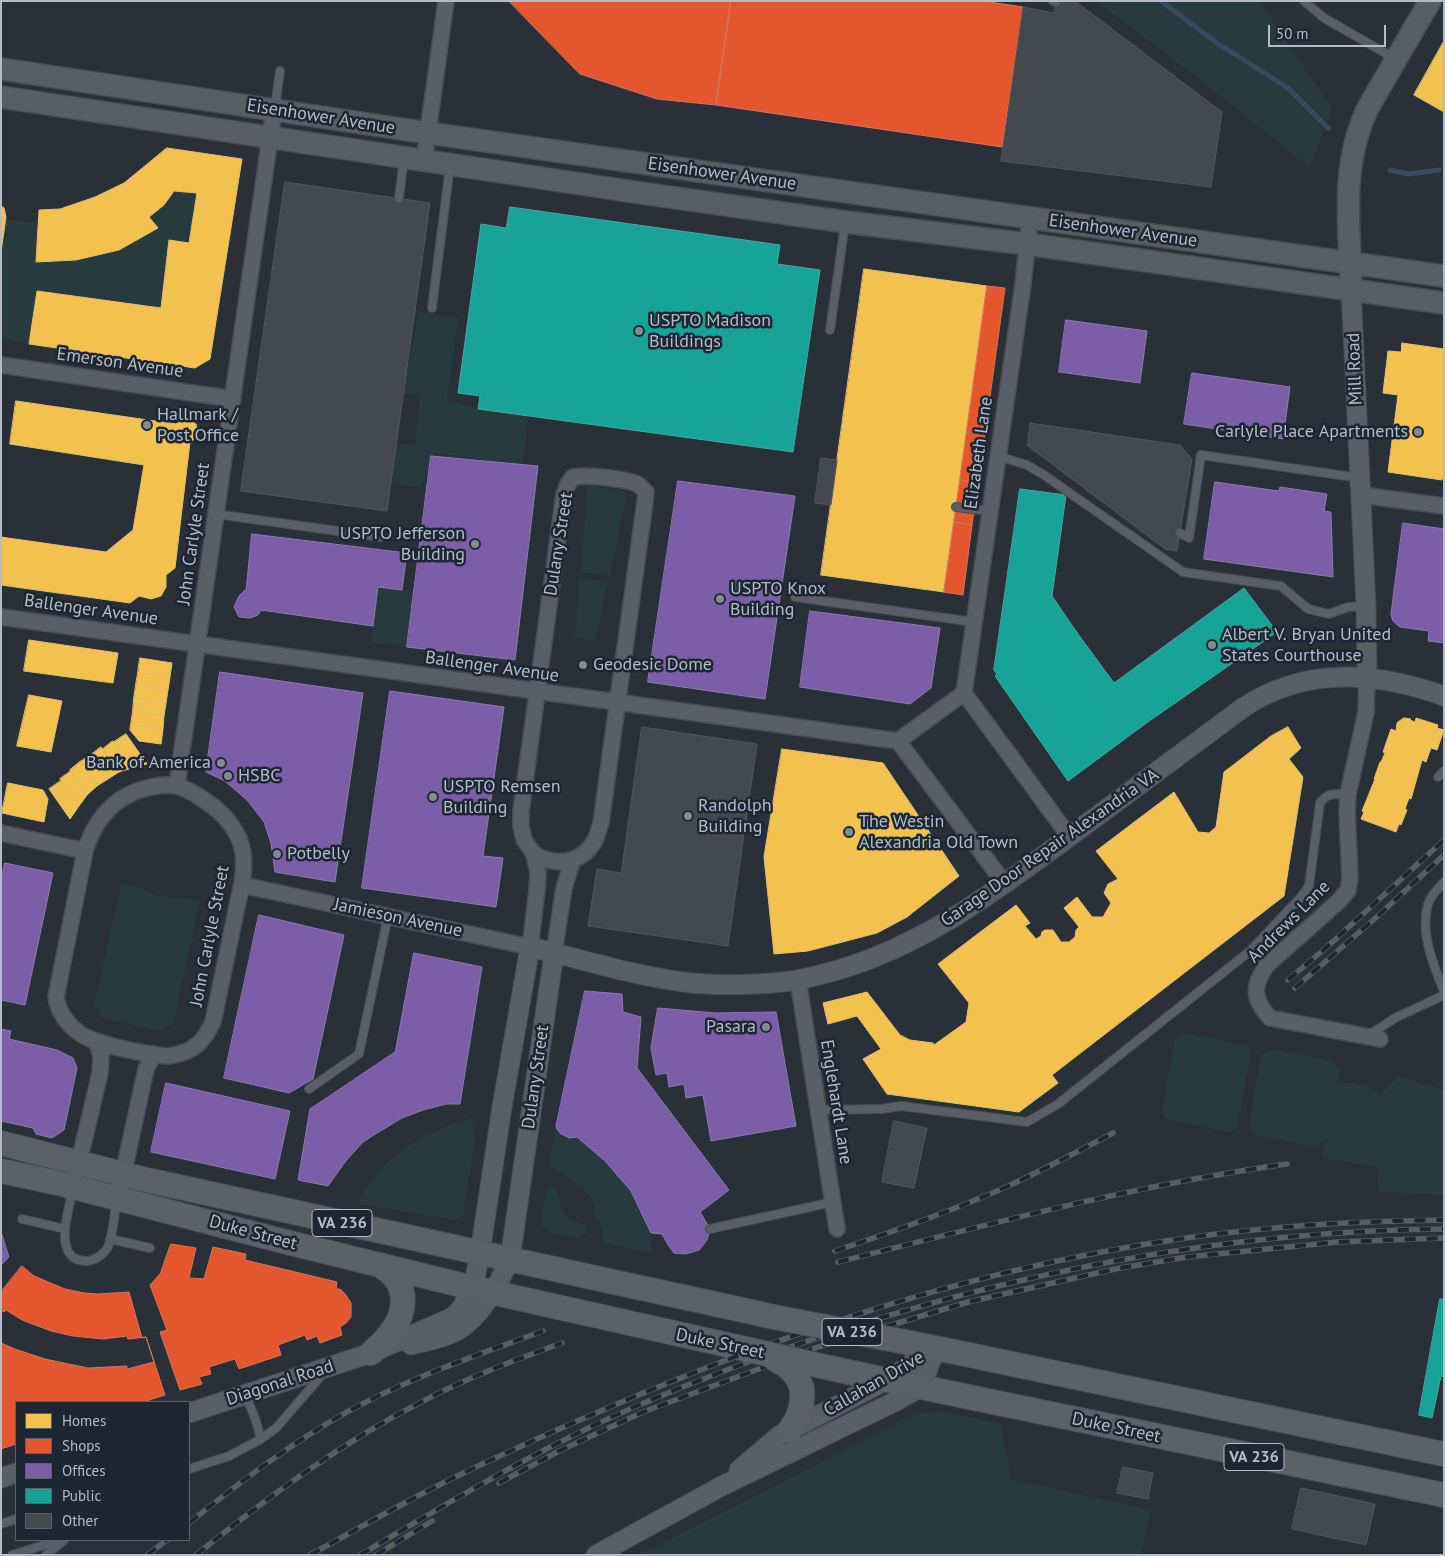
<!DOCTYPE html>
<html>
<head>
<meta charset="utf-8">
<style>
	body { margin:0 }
	#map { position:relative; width:1445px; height:1556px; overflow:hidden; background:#2a3038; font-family:"PT Sans",sans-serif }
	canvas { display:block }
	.frame { position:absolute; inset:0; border:2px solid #b4bcc9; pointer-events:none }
	.legend { position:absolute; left:15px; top:1401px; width:175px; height:140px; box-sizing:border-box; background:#1d2633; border:1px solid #59626f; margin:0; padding:6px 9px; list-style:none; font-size:15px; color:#b4bcc9 }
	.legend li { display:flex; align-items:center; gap:10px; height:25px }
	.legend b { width:25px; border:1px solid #59626f }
	.scale { position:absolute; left:1268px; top:25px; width:118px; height:22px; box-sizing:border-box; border:2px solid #b4bcc9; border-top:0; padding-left:6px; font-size:15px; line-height:18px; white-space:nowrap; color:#b4bcc9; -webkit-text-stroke:4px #1d2633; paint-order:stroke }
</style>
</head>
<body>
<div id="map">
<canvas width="1445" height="1556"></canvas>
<div class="frame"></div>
<ul class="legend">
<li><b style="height:14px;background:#f2c14e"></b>Homes</li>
<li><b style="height:14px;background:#e4572e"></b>Shops</li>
<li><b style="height:14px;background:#7b5ea7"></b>Offices</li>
<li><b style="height:14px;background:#17a398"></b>Public</li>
<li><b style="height:14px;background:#444950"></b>Other</li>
</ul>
<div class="scale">50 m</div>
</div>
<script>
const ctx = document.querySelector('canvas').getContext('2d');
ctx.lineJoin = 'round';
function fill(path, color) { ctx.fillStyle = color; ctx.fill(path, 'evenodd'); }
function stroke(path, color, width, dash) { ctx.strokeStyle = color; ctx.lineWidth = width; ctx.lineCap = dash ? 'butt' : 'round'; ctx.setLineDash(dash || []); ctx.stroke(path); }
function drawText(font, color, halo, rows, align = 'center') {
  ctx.font = font + ' "PT Sans",sans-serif'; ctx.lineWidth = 5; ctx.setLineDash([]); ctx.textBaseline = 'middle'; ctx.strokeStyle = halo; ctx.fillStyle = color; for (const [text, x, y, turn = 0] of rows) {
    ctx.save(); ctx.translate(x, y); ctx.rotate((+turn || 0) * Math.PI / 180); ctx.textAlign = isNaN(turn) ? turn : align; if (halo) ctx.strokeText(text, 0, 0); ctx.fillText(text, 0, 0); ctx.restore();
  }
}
fill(new Path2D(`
	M1096,1H1256L1264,8L1332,108L1310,168L1204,83Z
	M174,191L197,193L189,243L169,240L161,308L38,291L29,344L1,338V252L6,220L38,223L36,262L76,260L119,250L158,228L149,217L164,205Z
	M419,312L458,318L447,400L478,409L528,416L523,465L434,453L421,488L393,484L396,444L415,445L420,394L403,393Z
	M592,486L625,491L627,493L610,576L581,572L587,487Z
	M579,578L608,582L595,641L581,638H575Z
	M378,587L415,592L407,647L371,642Z
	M121,884C126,885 132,886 137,887C145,890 151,894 160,896C173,899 186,897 200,900L173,1025L166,1026L163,1032L101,1018L100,1011L94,1007Z
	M1182,1033L1246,1045L1251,1052L1237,1128L1229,1132L1166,1119L1162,1111L1175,1038Z
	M1272,1049L1333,1061L1340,1072L1338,1081L1369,1086L1380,1095L1398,1076L1444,1090V1195L1379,1192L1377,1167L1322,1158L1325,1140L1316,1147L1255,1135L1249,1125L1261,1055Z
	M472,1118L475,1141L463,1215L455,1220L357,1204C384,1153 419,1134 472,1118Z
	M556,1127C562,1136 568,1138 577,1137C613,1167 651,1203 652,1253L604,1243L600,1223L593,1214L594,1204L590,1196L583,1187L572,1182L564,1174L554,1169L553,1166L549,1165Z
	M552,1186C566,1193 551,1217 584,1225L587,1233L582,1235L581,1239L551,1233L541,1226L546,1188L550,1189Z
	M938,1411L1001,1424L1011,1479L1151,1510L1141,1555H640L916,1413Z`), '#273a3e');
const homes = new Path2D(`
	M1444,41V112L1414,95Z
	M167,148L242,159L210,359L195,368L29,344L37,291L161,308L169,240L189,243L197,193L174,191L164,205L149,217L158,228L119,250L76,260L36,262L39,210L60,209L95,197L124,183Z
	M1,206L4,208L6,217L1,252Z
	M864,269L987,286L944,592L821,575Z
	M1402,343L1444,349V469L1442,480L1388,472L1398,395L1383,393L1388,351L1401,352Z
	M16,401L176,424L183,419H188L196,424L198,433L196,438L190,442L175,568L166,575V587L161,596L151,599L139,596L130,603L1,585V537L106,552L133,530L144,465L10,444Z
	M29,640L118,653L113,683L24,671Z
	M140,658L172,663L170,677L138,673Z
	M138,673L170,677L168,690L136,685Z
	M136,685L168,690L166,703L134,698Z
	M29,695L62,701L51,752L17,746Z
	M134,698L166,703L164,716L133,711Z
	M133,711L164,716L163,729L131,725Z
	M1404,718L1411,719L1410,720L1415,722L1416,718L1438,725L1437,728L1444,730L1437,750L1431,748L1426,762L1422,760L1411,799L1409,798L1405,809L1407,810L1401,825L1399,824L1396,832L1361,819L1364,812L1362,811L1375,779H1374L1380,762H1381L1385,753L1383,752L1391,729L1396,731L1397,723Z
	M131,725L163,729L161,744L139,741L130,730Z
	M1288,727L1301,748L1289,759L1303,777L1284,896L1052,1075L1058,1083L1019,1112L887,1094L863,1059L881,1049L857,1016L828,1024L823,1003L867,992L900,1035L910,1040L933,1043L934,1045L966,1022L969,1003L938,964L1016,905L1030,923L1025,926L1036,939L1041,936L1042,932L1045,930H1053L1061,942H1069L1075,937L1076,930L1079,927L1064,908L1077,897L1092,917H1103L1111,903L1104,893L1108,884L1118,879L1096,851L1174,792L1198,832L1209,833L1216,827L1224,772L1271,736Z
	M126,734L147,764L132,768L114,742Z
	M113,741L114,742L132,768L119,772L103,749Z
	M101,747L119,772L108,779L91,755Z
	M782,749L883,763L959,876L907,917L877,933L808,951L774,954L764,857Z
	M91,755L108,779L97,786L80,762Z
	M80,762L97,786L87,795L70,770Z
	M71,771L87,795L79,806L60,779Z
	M61,781L79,806L70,819L49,789Z
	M8,783L43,790L48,799L44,822L2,813Z`);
fill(homes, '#f2c14e');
stroke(homes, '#dfc073', 1);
const shops = new Path2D(`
	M509,1H731L716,105L657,99L580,74Z
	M731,1H983L1023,7L1002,147L716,105Z
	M987,286L1005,288L978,483L960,480Z
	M960,480L978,483L972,525L954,522Z
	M954,522L972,525L963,595L944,592Z
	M171,1244L196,1248L189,1278L204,1279L213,1247L246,1254L245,1260L337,1282L336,1289H340L346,1295L351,1303V1317L346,1323L340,1327L342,1335L320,1343L317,1336L307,1340L305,1335L278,1345L281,1355L239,1369L235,1359L209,1367L211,1374L199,1377L202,1384L180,1390L160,1332L167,1330L150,1285L160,1274Z
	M22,1266L34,1276L65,1289L84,1293L98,1294L129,1292L142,1338L146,1337L165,1395L143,1402H16V1444L1,1449V1292Z
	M1,1310L4,1312L6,1310L22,1320L51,1331L73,1336L103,1339L127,1336L128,1339L146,1337L154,1362L127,1369V1366L88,1368L45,1359L15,1349L1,1343Z`);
fill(shops, '#e4572e');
stroke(shops, '#d6755c', 1);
const offices = new Path2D(`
	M1066,320L1147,331L1140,383L1059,372Z
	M1192,373L1290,387L1283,439L1184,424Z
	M431,456L538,466L515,660L407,647Z
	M678,481L795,496L765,699L648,682Z
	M1215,482L1279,491L1280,487L1327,494L1324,511L1331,512L1333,577L1204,559Z
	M1403,523L1444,529V643L1428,641L1429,631L1400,627L1393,621L1391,615Z
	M252,534L407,553L402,590L378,587L373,626L261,610L258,615L250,618L239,617L234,607L239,596L246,589Z
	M810,611L940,628L931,688L910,704L800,687Z
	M220,672L363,693L335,882L275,872L271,843L264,822L248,801L225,781L206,772Z
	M390,691L504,707L483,856L503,858L496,907L362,888Z
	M5,863L53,873L25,1005L1,1000V879Z
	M259,915L344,935L313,1079L289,1093L224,1078Z
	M414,953L482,967L460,1104H446L423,1110L402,1118L382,1130L363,1142L345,1162L328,1186L298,1180L310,1109L395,1052Z
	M585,991L622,994L623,1012L641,1017L637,1068L729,1190L700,1212L710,1229L707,1240L699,1250L686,1254L674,1253L668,1245L662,1234L651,1233L631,1191L605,1161L577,1137L569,1138L560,1133L556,1127Z
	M658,1008L715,1013L776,1012L796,1126L711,1141L703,1095L686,1098L684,1084L669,1087L667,1073L656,1075L651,1048Z
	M1,1029L11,1031L9,1039L57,1050L73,1058L77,1068L64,1130L52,1138L36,1134L33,1128L1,1121Z
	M166,1083L290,1111L275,1179L151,1152Z
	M1,1232L9,1257L1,1265Z`);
fill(offices, '#7b5ea7');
stroke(offices, '#8c7ab1', 1);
const public = new Path2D(`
	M510,207L780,245L777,264L820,270L793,452L478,409L480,396L458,393L481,224L506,228Z
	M1020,489L1066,495L1052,596L1078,634L1114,683L1244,588L1277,632L1145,724L1068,781L995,676L997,674L994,670Z
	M1440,1299H1444V1377L1441,1376L1432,1418L1419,1415Z`);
fill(public, '#17a398');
stroke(public, '#46aaa7', 1);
stroke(new Path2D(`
	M1161,1L1217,43L1288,88L1328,128
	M1390,170L1408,174L1439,170`), '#384963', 5);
const building = new Path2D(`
	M1056,1H1075L1222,112L1211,187L1001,161L1023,7L1054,13Z
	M285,182L430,203L387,511L241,491Z
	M1030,423L1180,445L1192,459L1177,551L1165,549L1028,446Z
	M821,458L837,460L831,505L815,503Z
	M642,727L757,744L728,946L588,926L597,869L621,873Z
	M894,1121L927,1128L914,1188L882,1182Z
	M1123,1467L1153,1473L1148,1499L1117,1493Z
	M1301,1488L1375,1504L1366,1545L1292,1529Z`);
fill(building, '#444950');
stroke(building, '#52575f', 1);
const service = new Path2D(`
	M1053,1L1056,2
	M1304,1L1324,18L1394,58
	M275,108L280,71
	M399,198L404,158
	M432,308L450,166
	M830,330L845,224
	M998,456L1027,465L1044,475L1183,572L1281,586L1308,609L1329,614L1348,607L1366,606
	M956,507L989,511
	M216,514L380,537
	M1180,533L1189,538L1201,455L1360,478
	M795,597L974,622
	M1438,777L1444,771
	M1444,882C1438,888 1431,896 1428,904C1420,932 1433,965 1444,991
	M1369,1035L1395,1018L1444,995
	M309,1089L359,1054L388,916
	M818,1110L881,1109L901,1106L1027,1122L1058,1104L1250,951L1301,897L1309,886L1320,803C1328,792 1335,794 1348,794
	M73,1189C69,1209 51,1260 86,1261C95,1261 104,1254 108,1247C113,1235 114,1214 117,1201
	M22,1219L65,1229
	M710,1229L833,1202
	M110,1239L150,1248
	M245,1394L255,1418L261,1439
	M189,1469L229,1456L261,1439L276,1428L322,1375
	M1,1524L16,1519
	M12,1555L60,1540
	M46,1555L64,1540`);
const minor = new Path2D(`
	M424,161L446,1
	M1,365L233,399
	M1361,495L1444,506
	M1,617L898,741L964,693
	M1367,678L1366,712L1348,794L1347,811L1350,878L1348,890L1339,901L1266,966C1252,987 1253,999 1270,1018L1380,1039
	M964,693L1023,284L1030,218
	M964,693L1069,836
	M898,741L1005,884
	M166,785C182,785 194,793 207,802C225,814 240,832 243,853C246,876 238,899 234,921C227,955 220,988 213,1022C206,1036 200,1046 185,1052C179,1054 172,1056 166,1056C145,1054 103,1046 84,1036C70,1028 58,1013 56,997L85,851C98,811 123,788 166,785Z
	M177,785L274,110
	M1,833L85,851
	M242,885L530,947L537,890L538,872L534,854L524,840L521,826V811L564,494L568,484L573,477C588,475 623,478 637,484C641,486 643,489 646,492L645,502L601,823C599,829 597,837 594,842C580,865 554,866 534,854
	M554,953L564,888L573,859
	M798,980L837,1229
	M73,1187L100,1073L101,1055L96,1041
	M118,1198L146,1069L154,1054`);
const tertiary = new Path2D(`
	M1351,289L1366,606L1367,678
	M411,1345C426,1341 443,1339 457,1331C483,1315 497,1286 510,1259L554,953
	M189,1413L371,1353L453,1317L461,1309L473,1288L480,1253L502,1107L530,947C581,959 631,975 683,982C715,986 750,985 783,982C802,980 820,975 838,970C928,943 998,889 1073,834C1130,792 1187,750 1244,707C1307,666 1375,672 1444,696
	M739,1470L780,1435L887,1380L936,1348
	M1,1478L16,1473
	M596,1555L720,1487L896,1401L921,1387L936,1348`);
const secondary = new Path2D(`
	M1,69L428,133L1444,276
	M1,97L648,194L846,222L1027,244L1444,303
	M1351,276C1348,219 1342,159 1369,106L1430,1`);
const primary = new Path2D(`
	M1,1143L138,1178L779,1318
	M1,1171L58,1183L290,1243L473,1288L750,1350
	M926,1346L1444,1454
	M371,1353C378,1347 385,1341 390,1334C409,1309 408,1280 379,1265
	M848,1372L1444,1495
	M790,1430C800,1416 803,1405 802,1389`);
stroke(service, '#484c53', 10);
stroke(minor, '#484c53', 18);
stroke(tertiary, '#484c53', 21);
stroke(secondary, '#484c53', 24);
stroke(primary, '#484c55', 26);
stroke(service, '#5a5e66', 8);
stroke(minor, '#5a5e66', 15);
stroke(tertiary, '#5a5e66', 19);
stroke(secondary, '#595d64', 21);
stroke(primary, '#5c6168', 24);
const rail = new Path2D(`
	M1288,980L1328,946L1444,840
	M1295,988L1379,915L1444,855
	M835,1251C892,1232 949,1212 1004,1188C1041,1171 1077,1152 1113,1133
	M838,1262C987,1225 1135,1185 1287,1164
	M499,1483L559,1451L643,1412L818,1347L968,1302L1120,1268L1187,1257L1338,1242L1444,1238
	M189,1523C239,1483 291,1443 347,1412C409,1378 477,1355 543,1331
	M147,1555L167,1540
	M196,1555C268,1497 342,1442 425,1400C469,1377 515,1360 562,1343
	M310,1555C370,1522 429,1488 491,1460C712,1357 944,1272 1186,1238C1271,1226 1358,1221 1444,1220
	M360,1555C428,1515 496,1474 566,1439C633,1405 703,1378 773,1353C989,1277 1214,1231 1444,1229
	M376,1555L432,1521`);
stroke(rail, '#595d64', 5.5);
stroke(rail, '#1d2633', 4, [11]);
const primaryBridge = new Path2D(`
	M779,1318L926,1346
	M750,1350L848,1372
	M773,1358C788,1366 797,1372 802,1389`);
stroke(primaryBridge, '#484c55', 26, []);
stroke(primaryBridge, '#5c6168', 24);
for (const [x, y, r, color] of [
	[639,331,5,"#848b96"],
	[147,425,5,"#848b96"],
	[1418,432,5,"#848b96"],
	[475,544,5,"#848b96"],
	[720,599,5,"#848b96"],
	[1212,645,5,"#848b96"],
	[583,665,5,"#848b96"],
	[221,763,5,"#848b96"],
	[228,776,5,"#848b96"],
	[433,797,5,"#848b96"],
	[688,816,5,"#848b96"],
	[849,832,5,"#848b96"],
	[277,854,5,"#848b96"],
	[766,1027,5,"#848b96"]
]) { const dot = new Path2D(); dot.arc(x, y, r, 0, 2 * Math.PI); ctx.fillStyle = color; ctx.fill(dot); stroke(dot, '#1d2633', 2); }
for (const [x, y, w] of [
	[342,1223,60],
	[852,1332,60],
	[1254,1457,60]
]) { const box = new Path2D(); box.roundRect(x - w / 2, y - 13.5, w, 27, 4); ctx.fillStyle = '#1d2633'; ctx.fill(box); stroke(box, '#b4bcc9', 1); }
drawText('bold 16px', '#b4bcc9', null, [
	["VA 236",342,1223],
	["VA 236",852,1332],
	["VA 236",1254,1457]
]);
drawText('18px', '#b4bcc9', '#1d2633', [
	["Eisenhower Avenue",321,117,9],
	["Eisenhower Avenue",722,174,8],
	["Eisenhower Avenue",1123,231,8],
	["Emerson Avenue",120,363,8],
	["Mill Road",1355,369,-92],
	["Elizabeth Lane",979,453,-82],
	["John Carlyle Street",194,534,-82],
	["Dulany Street",559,544,-81],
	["Ballenger Avenue",91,610,8],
	["Ballenger Avenue",492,667,8],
	["Garage Door Repair Alexandria VA",1050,848,-35],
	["Jamieson Avenue",398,918,12],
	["Andrews Lane",1289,922,-45],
	["John Carlyle Street",210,936,-79],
	["Dulany Street",536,1077,-82],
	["Englehardt Lane",836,1102,81],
	["Duke Street",253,1233,15],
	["Duke Street",720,1344,12],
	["Diagonal Road",280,1383,-18],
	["Callahan Drive",874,1384,-30],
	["Duke Street",1116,1428,12]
]);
drawText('18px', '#b4bcc9', '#1d2633', [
	["USPTO Madison",649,321],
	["Buildings",649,342],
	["Hallmark /",157,415],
	["Post Office",157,436],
	["Carlyle Place Apartments",1408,432,"right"],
	["USPTO Jefferson",465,534,"right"],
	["Building",465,555,"right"],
	["USPTO Knox",730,589],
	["Building",730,610],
	["Albert V. Bryan United",1222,635],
	["States Courthouse",1222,656],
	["Geodesic Dome",593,665],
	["Bank of America",211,763,"right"],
	["HSBC",238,776],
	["USPTO Remsen",443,787],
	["Building",443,808],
	["Randolph",698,806],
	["Building",698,827],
	["The Westin",859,822],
	["Alexandria Old Town",859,843],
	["Potbelly",287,854],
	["Pasara",756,1027,"right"]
], 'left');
</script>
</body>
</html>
